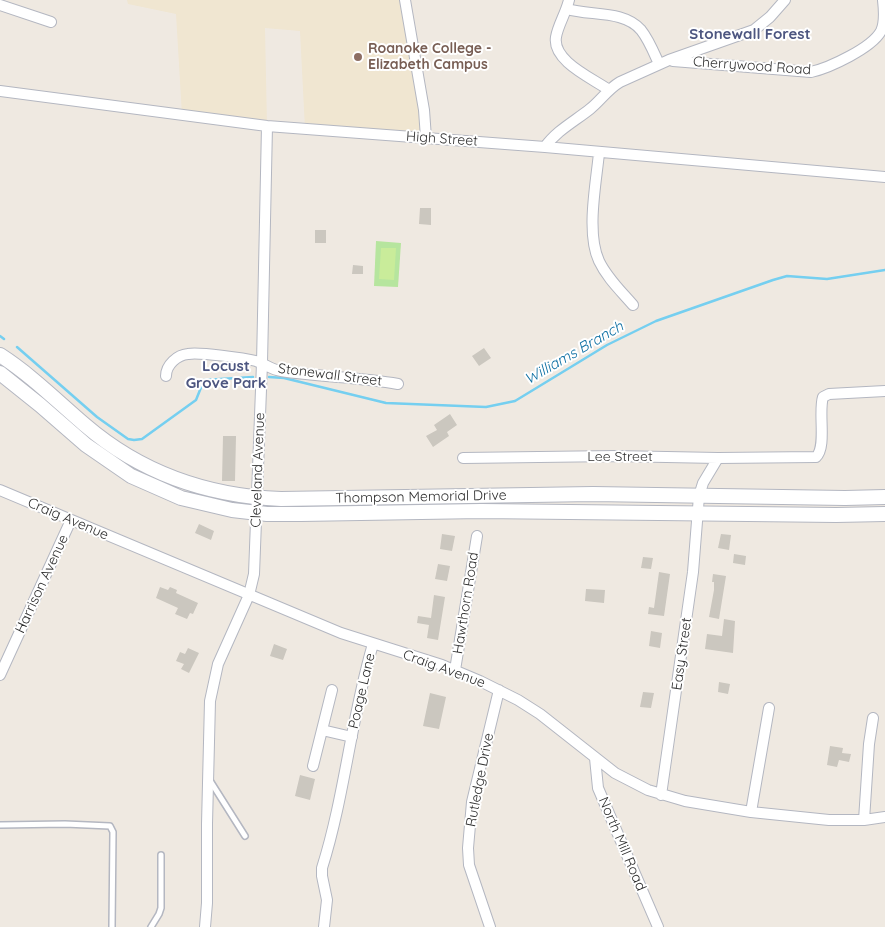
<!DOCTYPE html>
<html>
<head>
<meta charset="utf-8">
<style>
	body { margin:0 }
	canvas { display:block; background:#efe9e1 }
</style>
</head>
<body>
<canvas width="885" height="927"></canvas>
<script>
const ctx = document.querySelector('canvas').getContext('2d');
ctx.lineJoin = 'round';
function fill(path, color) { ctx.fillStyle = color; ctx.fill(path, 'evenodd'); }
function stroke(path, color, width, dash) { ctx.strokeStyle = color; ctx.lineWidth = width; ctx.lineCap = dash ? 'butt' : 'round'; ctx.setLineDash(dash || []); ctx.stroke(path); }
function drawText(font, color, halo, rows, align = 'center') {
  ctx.font = font + ' Quicksand,sans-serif'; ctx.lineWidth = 4; ctx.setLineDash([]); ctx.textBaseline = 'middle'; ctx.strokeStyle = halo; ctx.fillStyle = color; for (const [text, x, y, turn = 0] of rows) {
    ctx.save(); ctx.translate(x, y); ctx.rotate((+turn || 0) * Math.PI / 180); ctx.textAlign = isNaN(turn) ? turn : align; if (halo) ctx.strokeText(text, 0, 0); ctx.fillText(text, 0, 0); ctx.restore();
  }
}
fill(new Path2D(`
	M127,0H405L426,138L305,129L300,31L265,28L267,126L182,115L176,14L128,4Z`), '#f0e6d1');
fill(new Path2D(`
	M376,241L401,243L398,287L374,286Z`), '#b6e59e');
fill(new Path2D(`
	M381,248H396L394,280L379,279Z`), '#c9ec9a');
stroke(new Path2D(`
	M0,336L4,339
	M17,347L97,417L128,439L134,440L142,439L196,400L204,380L253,377
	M269,377L284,378L386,403L486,407L515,401L607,345L656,321L773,280L787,276L827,279L885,270`), '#75cff0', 2.5);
fill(new Path2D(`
	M420,208H431V225L419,224Z
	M315,230H326V243H315Z
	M353,265L363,266V274H352Z
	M484,348L491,358L479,366L472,356Z
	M450,414L457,425L447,432L449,436L433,447L426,436L437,430L434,425Z
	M223,436H236L235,481H222Z
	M199,524L214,531L211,540L195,533Z
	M442,534L455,536L452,551L440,549Z
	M721,534L731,535L729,550L718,548Z
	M734,554L746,556L745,565L733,563Z
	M643,557L653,558L651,569L641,568Z
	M438,564L450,566L447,581L435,579Z
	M659,572L670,574L664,616L648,614L649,607L654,608Z
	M713,574L726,576L719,619L709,617L714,590V582H712Z
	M160,587L168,590L170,587L177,590L176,593L198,603L193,614L190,613L187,619L175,614L178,608L156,598Z
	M586,589L605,590L604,603L585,601Z
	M434,595L445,597L438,640L427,638L429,625L417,623L418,616L431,618Z
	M724,619L735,621L733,653L705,649L707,634L722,636Z
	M651,631L662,633L660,648L649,646Z
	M274,644L287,649L283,660L270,656Z
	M188,648L199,653L189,673L181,669L184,664L176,661L180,652L185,654Z
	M719,682L730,684L728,694L718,692Z
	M643,692L654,693L651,708L640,707Z
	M430,693L446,697L439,729L423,726Z
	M830,746L843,748L842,753L851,754L849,762L839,760L837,767L827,765Z
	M300,775L315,779L310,800L295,796Z`), '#cbc7bf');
const lane = new Path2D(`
	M209,779L245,836
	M0,825L65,824L110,826L113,832L112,927
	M151,927L159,914L161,908V855`);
const street = new Path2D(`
	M405,0L424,110L426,138
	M569,0C566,13 558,25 556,37C552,61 592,78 609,90
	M0,5L51,22
	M567,9C590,16 624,10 641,30C649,40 654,53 659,64
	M673,61L811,72C829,68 872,48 881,31C885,23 884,9 883,0
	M0,91L267,126L545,147L885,177
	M545,147C556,131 575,121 590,109C601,100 608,89 620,82L669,60L754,30L770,17L785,0
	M599,153C596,184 586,233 599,261C607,278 621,291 633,305
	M166,376C166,365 177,355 188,354C199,352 244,358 256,361C265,364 272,370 281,371C320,377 359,377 398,384
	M463,458L615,456L718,458L703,483L699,496L693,572L661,795
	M718,458L816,457C827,447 818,412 823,397L829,394L885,391
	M0,490L341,633L442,665L480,681L518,700L540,714L615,773L648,790L685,801L751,812L829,820H864L885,817
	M455,670L477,536
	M0,675L71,520
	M322,730L352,737
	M595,758L598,788L658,927
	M313,766L332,690
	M751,812L769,708
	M864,820L869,744L873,718
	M205,927L207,903V824L210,701L218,664L249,595L254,574L262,363L267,126
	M324,927L327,900L322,876V868C345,795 351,718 373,644
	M490,927L469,865L468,848L472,802L499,690`);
const secondary = new Path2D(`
	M0,355C31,375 57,401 85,425C142,474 207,496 281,499L593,494L845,498L885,497
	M0,373L40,405L86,445L131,476L181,498L232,510L267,514H301L481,511L836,515L885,514`);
stroke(lane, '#b4b7c1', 8);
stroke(street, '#b4b7c1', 12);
stroke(secondary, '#b4b7c1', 16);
stroke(lane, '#fff', 5);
stroke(street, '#fff', 10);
stroke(secondary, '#fff', 14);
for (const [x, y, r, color] of [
	[358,57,5,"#8d6e63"]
]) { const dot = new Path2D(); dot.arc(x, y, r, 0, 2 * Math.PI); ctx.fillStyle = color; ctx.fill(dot); stroke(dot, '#fff', 2); }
drawText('bold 14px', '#785e54', '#fff', [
	["Roanoke College -",368,49],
	["Elizabeth Campus",368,65]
], 'left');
drawText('14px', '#2e2e2e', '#fff', [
	["Cherrywood Road",752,66,4],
	["High Street",442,139,4],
	["Stonewall Street",330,375,7],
	["Lee Street",620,457],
	["Cleveland Avenue",258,470,-88],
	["Thompson Memorial Drive",421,497,-1],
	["Craig Avenue",68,519,23],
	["Harrison Avenue",42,584,-65],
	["Hawthorn Road",466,603,-81],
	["Easy Street",682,654,-82],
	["Craig Avenue",444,669,20],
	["Poage Lane",362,691,-77],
	["Rutledge Drive",480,780,-79],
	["North Mill Road",622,844,67]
]);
drawText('bold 15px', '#4d5680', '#fff', [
	["Stonewall Forest",750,34],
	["Locust",226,366],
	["Grove Park",226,383]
]);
drawText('italic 15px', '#0d6fa3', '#fff', [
	["Williams Branch",574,353,-30]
]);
</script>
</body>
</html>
